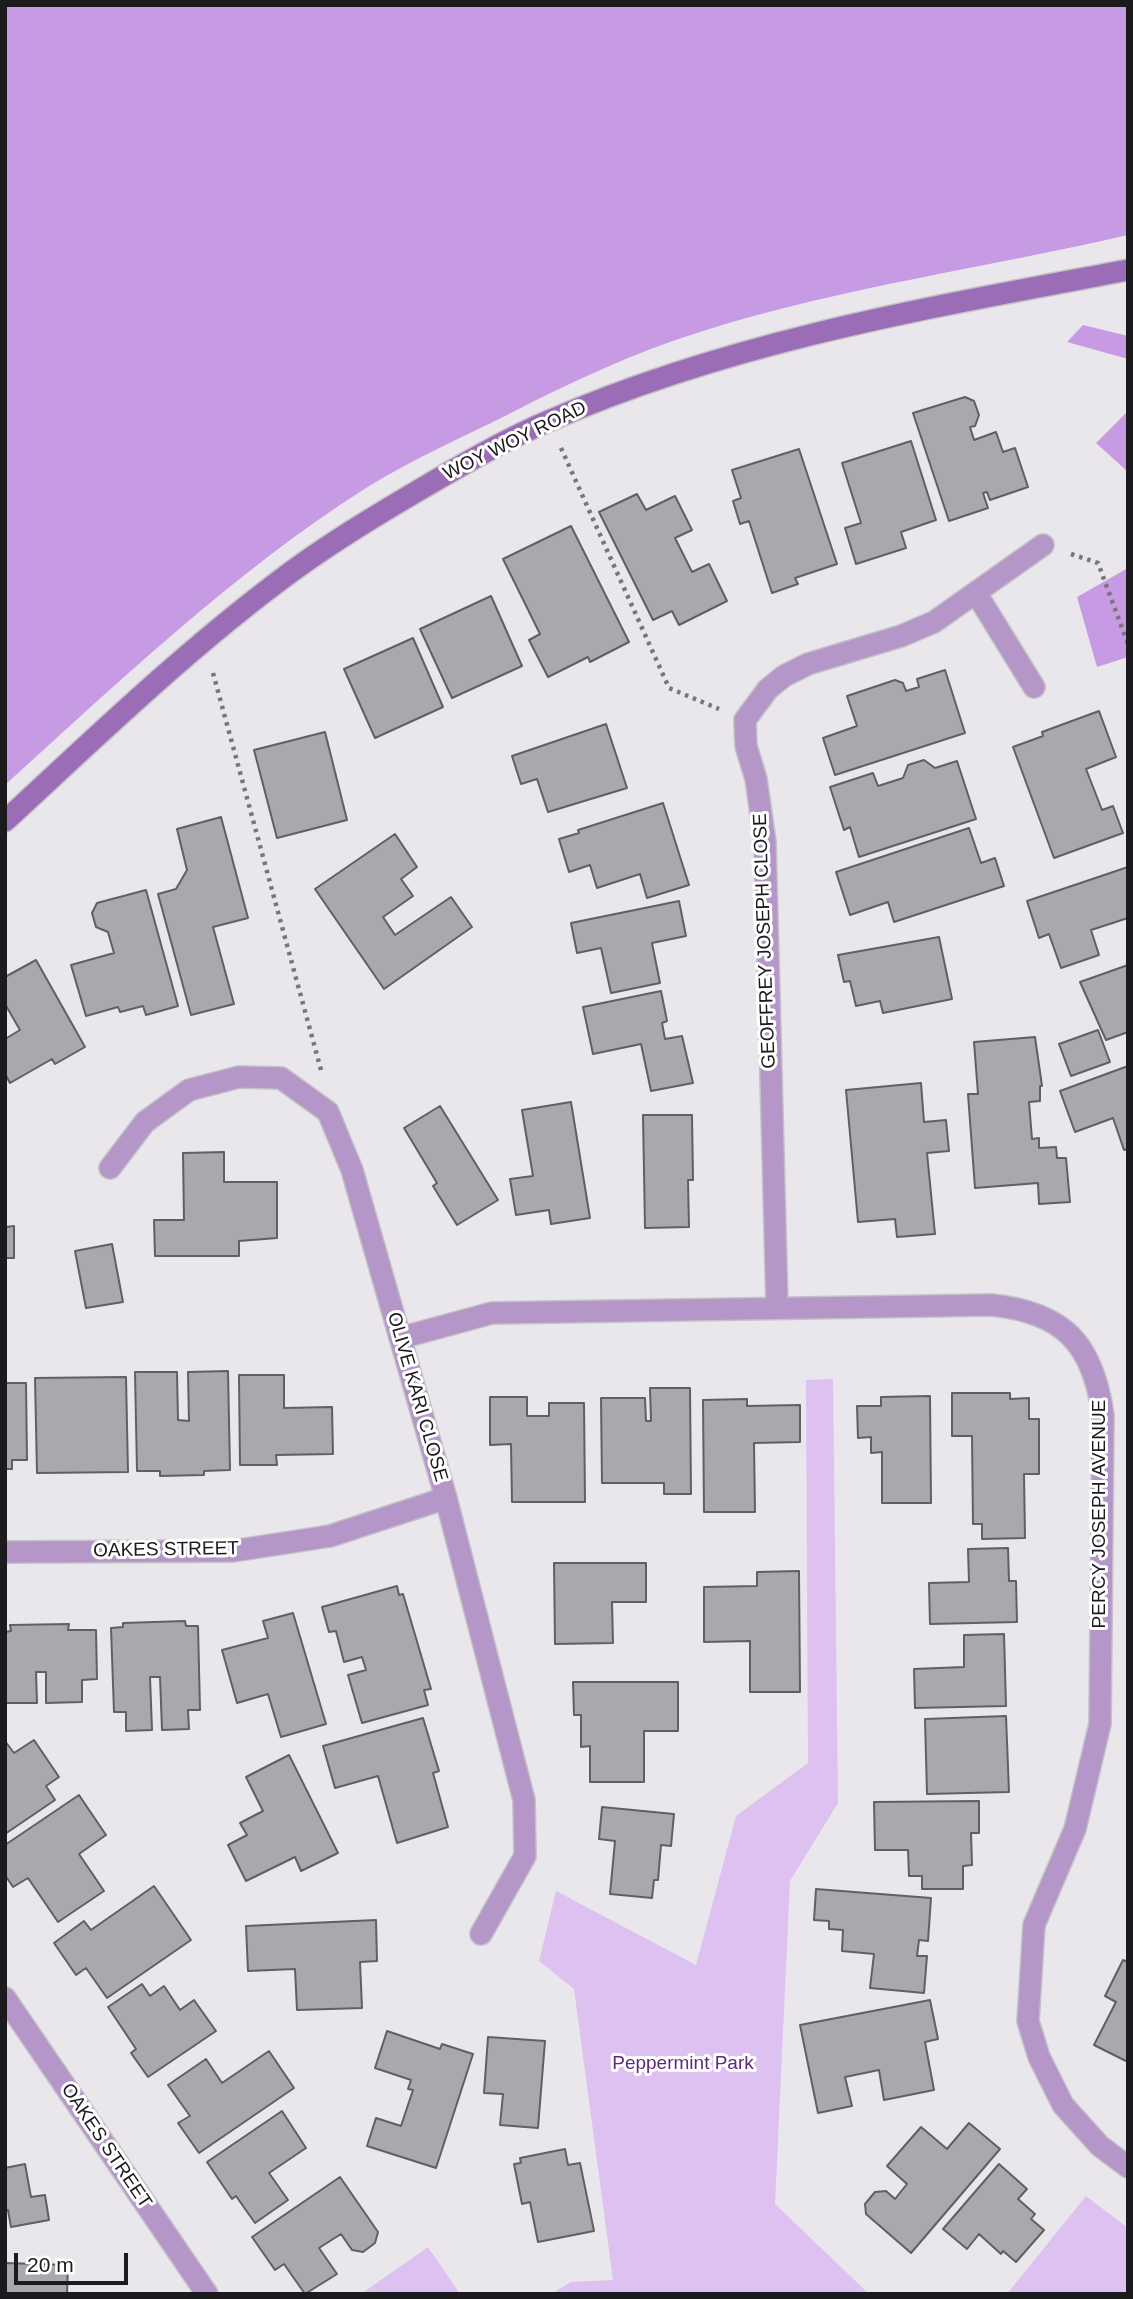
<!DOCTYPE html>
<html>
<head>
<meta charset="utf-8">
<style>
	body { margin:0 }
	#map { position:relative; width:1133px; height:2299px; overflow:hidden; background:#e9e7eb; font-family:Helvetica,sans-serif }
	canvas { display:block }
	.frame { position:absolute; inset:0; border:7px solid #1b1a1c; pointer-events:none }
	.scale { position:absolute; left:14px; top:2253px; width:114px; height:32px; box-sizing:border-box; border:4px solid #1b1a1c; border-top:0; padding-left:9px; font-size:21px; line-height:24px; white-space:nowrap; color:#1b1a1c; -webkit-text-stroke:5px #fff; paint-order:stroke }
</style>
</head>
<body>
<div id="map">
<canvas width="1133" height="2299"></canvas>
<div class="frame"></div>
<div class="scale">20 m</div>
</div>
<script>
const ctx = document.querySelector('canvas').getContext('2d');
ctx.lineJoin = 'round';
function fill(path, color) { ctx.fillStyle = color; ctx.fill(path, 'evenodd'); }
function stroke(path, color, width, dash) { ctx.strokeStyle = color; ctx.lineWidth = width; ctx.lineCap = dash ? 'butt' : 'round'; ctx.setLineDash(dash || []); ctx.stroke(path); }
function drawText(font, color, halo, rows, align = 'center') {
  ctx.font = font + ' Helvetica,sans-serif'; ctx.lineWidth = 6; ctx.setLineDash([]); ctx.textBaseline = 'middle'; ctx.strokeStyle = halo; ctx.fillStyle = color; for (const [text, x, y, turn = 0] of rows) {
    ctx.save(); ctx.translate(x, y); ctx.rotate((+turn || 0) * Math.PI / 180); ctx.textAlign = isNaN(turn) ? turn : align; if (halo) ctx.strokeText(text, 0, 0); ctx.fillText(text, 0, 0); ctx.restore();
  }
}
fill(new Path2D(`
	M833,1379L838,1803L790,1881L775,2204L869,2294H551L571,2282L613,2280L574,1989L539,1961L556,1891L696,1965L736,1816L808,1763L806,1380Z
	M1086,2196L1128,2228V2294H1007Z
	M428,2247L460,2294H361Z`), '#ddc1f0');
fill(new Path2D(`
	M5,5H1128V235C986,268 842,287 703,331C635,352 571,382 509,414C461,438 411,460 366,488C234,572 121,680 5,785Z
	M1083,325L1128,336V359L1067,342Z
	M1128,411V472L1096,443Z
	M1128,568V657L1097,667L1077,597Z`), '#c79ae4');
const building = new Path2D(`
	M965,397L974,401L979,415L975,426L970,427L974,440L996,432L1003,452L1015,448L1028,487L990,500L987,492L983,493L988,508L949,521L913,413Z
	M911,441L936,520L901,532L906,548L856,564L845,528L861,523L842,463Z
	M799,449L837,564L795,578L798,584L772,593L749,521L740,524L733,501L741,498L732,470Z
	M637,494L646,510L675,496L692,530L675,538L692,572L709,564L727,601L679,625L672,611L653,620L599,512Z
	M571,526L629,642L590,662L588,657L548,677L529,640L540,634L503,559Z
	M491,596L522,666L452,698L420,629Z
	M413,638L443,707L375,738L344,669Z
	M945,670L965,733L835,775L823,738L857,726L847,696L895,680L903,683L906,691L919,687L917,679Z
	M1099,711L1116,757L1086,769L1102,810L1113,806L1123,833L1054,858L1013,747L1043,736L1042,732Z
	M606,724L627,788L548,812L537,779L521,784L512,756Z
	M325,732L347,820L277,838L254,750Z
	M924,760L935,768L957,761L976,819L859,857L850,827L844,830L830,787L873,773L878,786L903,778L908,765Z
	M663,803L689,885L647,898L640,874L597,888L590,865L569,872L559,839L579,833L578,830Z
	M221,817L248,918L213,927L234,1004L191,1015L158,894L176,889L187,870L177,829Z
	M969,828L981,863L995,858L1004,886L894,922L888,902L850,915L836,872Z
	M395,834L417,867L401,879L413,896L383,917L395,935L451,897L472,927L384,989L315,889Z
	M1128,867V918L1091,930L1099,955L1061,968L1049,934L1039,938L1027,901Z
	M146,890L178,1006L146,1015L143,1006L120,1012L118,1007L86,1016L71,965L114,953L108,932L96,927L92,913L97,903Z
	M679,901L686,936L652,943L660,983L611,993L601,948L577,953L571,923Z
	M939,937L952,999L883,1013L880,1001L856,1006L850,981L844,982L838,955Z
	M36,960L85,1047L55,1064L52,1059L10,1083L5,1074V1039L20,1030L5,1004V977Z
	M1128,965V1032L1106,1040L1080,982Z
	M661,991L667,1021L662,1023L665,1039L682,1036L693,1083L651,1091L641,1044L593,1054L583,1007Z
	M1098,1030L1110,1062L1071,1076L1059,1044Z
	M1035,1037L1042,1086H1040V1101L1029,1102L1032,1139L1039,1138V1148L1056,1147L1057,1158H1066L1070,1202L1039,1204L1038,1183L975,1188L968,1094H978L974,1042Z
	M1128,1066V1149L1124,1150L1113,1118L1075,1132L1060,1091Z
	M921,1083L924,1122L946,1120L949,1151L927,1153L935,1234L897,1237L895,1219L858,1222L846,1090Z
	M571,1102L590,1218L551,1224L549,1210L516,1215L510,1179L533,1176L522,1110Z
	M440,1106L498,1200L457,1225L433,1186L437,1183L404,1128Z
	M643,1115H692L693,1180H688L689,1227L645,1228Z
	M224,1152V1182H277V1238L239,1241V1256H155L154,1220H184L183,1153Z
	M5,1184L6,1227L14,1226V1258H5Z
	M112,1244L123,1302L86,1308L75,1251Z
	M228,1371L230,1470L204,1471V1475L160,1476V1471H137L135,1372H177L178,1420L189,1421L188,1372Z
	M239,1375H284V1408L332,1407L333,1454L276,1455L277,1465H240Z
	M126,1377L128,1472L37,1473L35,1378Z
	M5,1383H26L27,1460H12V1469H5Z
	M650,1388H690L691,1494H664V1483H602L601,1398H645L646,1421H651Z
	M952,1393H1010V1399L1029,1398V1419H1039V1474H1024L1025,1538L982,1539V1524H973L972,1436H952Z
	M930,1396L931,1503H882V1452L871,1453V1437L858,1438L857,1406H881V1397Z
	M490,1397H527V1416H549V1403H584L585,1502H512L511,1444L490,1445Z
	M747,1399V1406L800,1405V1442L754,1443L755,1512H704L703,1400Z
	M1008,1548L1009,1581H1016L1017,1622L930,1624L929,1583L969,1582L968,1549Z
	M554,1563H646V1602H612L613,1643L555,1644Z
	M799,1571L800,1692H750V1641L704,1642V1587L757,1586V1572Z
	M397,1586L399,1595L403,1594L431,1689L424,1690L428,1705L362,1723L348,1675L366,1670L362,1657L344,1662L336,1631L329,1632L322,1607Z
	M293,1613L326,1724L281,1737L268,1694L237,1703L222,1650L268,1638L263,1621Z
	M185,1621L186,1626H198L200,1710H188L189,1729L162,1730L160,1677H150L152,1730L126,1731V1712H114L111,1628L123,1627V1623Z
	M69,1624L68,1630H96L97,1679L82,1680V1702L46,1703V1672H36L37,1703H5V1632L11,1631L10,1625Z
	M1004,1634L1006,1706L915,1708L914,1669L964,1667V1635Z
	M573,1682H678V1731H644V1782H590V1746L581,1747V1715H574Z
	M1006,1716L1009,1792L927,1794L925,1719Z
	M423,1718L439,1771L433,1773L448,1827L397,1843L378,1776L335,1788L323,1746Z
	M34,1740L59,1777L46,1786L55,1800L5,1834V1741L14,1753Z
	M289,1755L338,1853L301,1871L295,1857L246,1881L228,1845L247,1835L240,1823L263,1811L246,1777Z
	M79,1795L106,1835L79,1854L104,1891L58,1922L28,1878L13,1887L5,1875V1845Z
	M979,1801V1833H971L972,1865L963,1866V1889H922V1876H909L908,1850H875L874,1802Z
	M602,1807L674,1814L671,1846L661,1845L658,1880H654L652,1898L610,1894L615,1841L599,1839Z
	M154,1886L191,1940L107,1998L86,1968L76,1975L54,1943L84,1921L91,1930Z
	M816,1889L931,1898L928,1941L919,1940L917,1956H927L924,1993L870,1988L874,1954L842,1951L843,1930L829,1929V1921L814,1920Z
	M376,1920L377,1961L360,1962L362,2008L297,2010L295,1969L248,1971L246,1926Z
	M1123,1960L1128,1962V2062L1094,2045L1116,2002L1105,1996Z
	M142,1984L150,1996L164,1986L180,2010L194,2000L216,2031L148,2077L131,2053L136,2049L108,2007Z
	M930,2000L938,2039L925,2042L934,2090L884,2100L879,2070L845,2077L852,2106L818,2113L800,2025Z
	M387,2031L440,2049L442,2044L473,2054L436,2168L367,2146L376,2118L401,2126L413,2090L408,2089L411,2080L375,2068Z
	M488,2037L545,2041L538,2128L500,2125L503,2094L484,2093Z
	M269,2051L294,2088L199,2153L178,2123L190,2116L168,2085L206,2059L222,2083Z
	M282,2111L306,2148L269,2173L288,2200L255,2223L236,2196L232,2199L207,2162Z
	M969,2123L1000,2149L911,2253L866,2214L865,2204L875,2192L886,2191L895,2199L907,2184L887,2166L921,2127L947,2149Z
	M565,2149L568,2165L580,2163L594,2231L538,2242L530,2202L522,2204L514,2164L521,2163L520,2158Z
	M25,2164L31,2197L45,2195L49,2220L11,2227L8,2210H5V2168Z
	M999,2164L1027,2189L1018,2199L1035,2214L1031,2219L1044,2230L1016,2262L1003,2251L1001,2254L979,2234L967,2249L943,2229Z
	M340,2177L378,2232L375,2243L363,2252L352,2250L341,2234L319,2248L337,2274L305,2294L284,2264L275,2270L252,2237Z
	M5,2263L68,2265L67,2294H5Z`);
fill(building, '#aaa8ac');
stroke(building, '#615f62', 2);
const minor = new Path2D(`
	M976,593L1034,687
	M110,1168L145,1122L189,1090L239,1077L281,1078L328,1112L352,1170L446,1498L524,1800L525,1856L481,1934
	M777,1307L765,842L756,779L746,746L745,720L768,689L784,676L808,664L901,636L934,622L1043,545
	M400,1338L492,1313L991,1305C1064,1312 1093,1344 1103,1415L1100,1724L1075,1829L1034,1925L1028,2021L1039,2057L1063,2105L1100,2146L1128,2167
	M5,1552L233,1551L330,1536L446,1498
	M5,1998L207,2294`);
const secondary = new Path2D(`
	M5,821C93,740 180,656 275,584C323,547 375,516 426,486C467,462 508,438 551,420C735,340 932,307 1128,270`);
stroke(minor, '#c4c2c6', 24);
stroke(secondary, '#c4c2c6', 24);
stroke(new Path2D(`
	M561,448L669,688L719,709
	M1071,554L1098,563L1128,644
	M213,673L321,1070`), '#787679', 4.5, [3.5, 5]);
stroke(minor, '#b496c8', 21);
stroke(secondary, '#9a6db6', 21);
drawText('19px', '#1b1a1c', '#fff', [
	["WOY WOY ROAD",515,441,-26],
	["GEOFFREY JOSEPH CLOSE",765,941,-92],
	["OLIVE KARI CLOSE",417,1397,74],
	["PERCY JOSEPH AVENUE",1100,1514,-90],
	["OAKES STREET",166,1550,-1],
	["OAKES STREET",106,2146,56]
]);
drawText('19px', '#60287e', '#fff', [
	["Peppermint Park",683,2064]
]);
</script>
</body>
</html>
